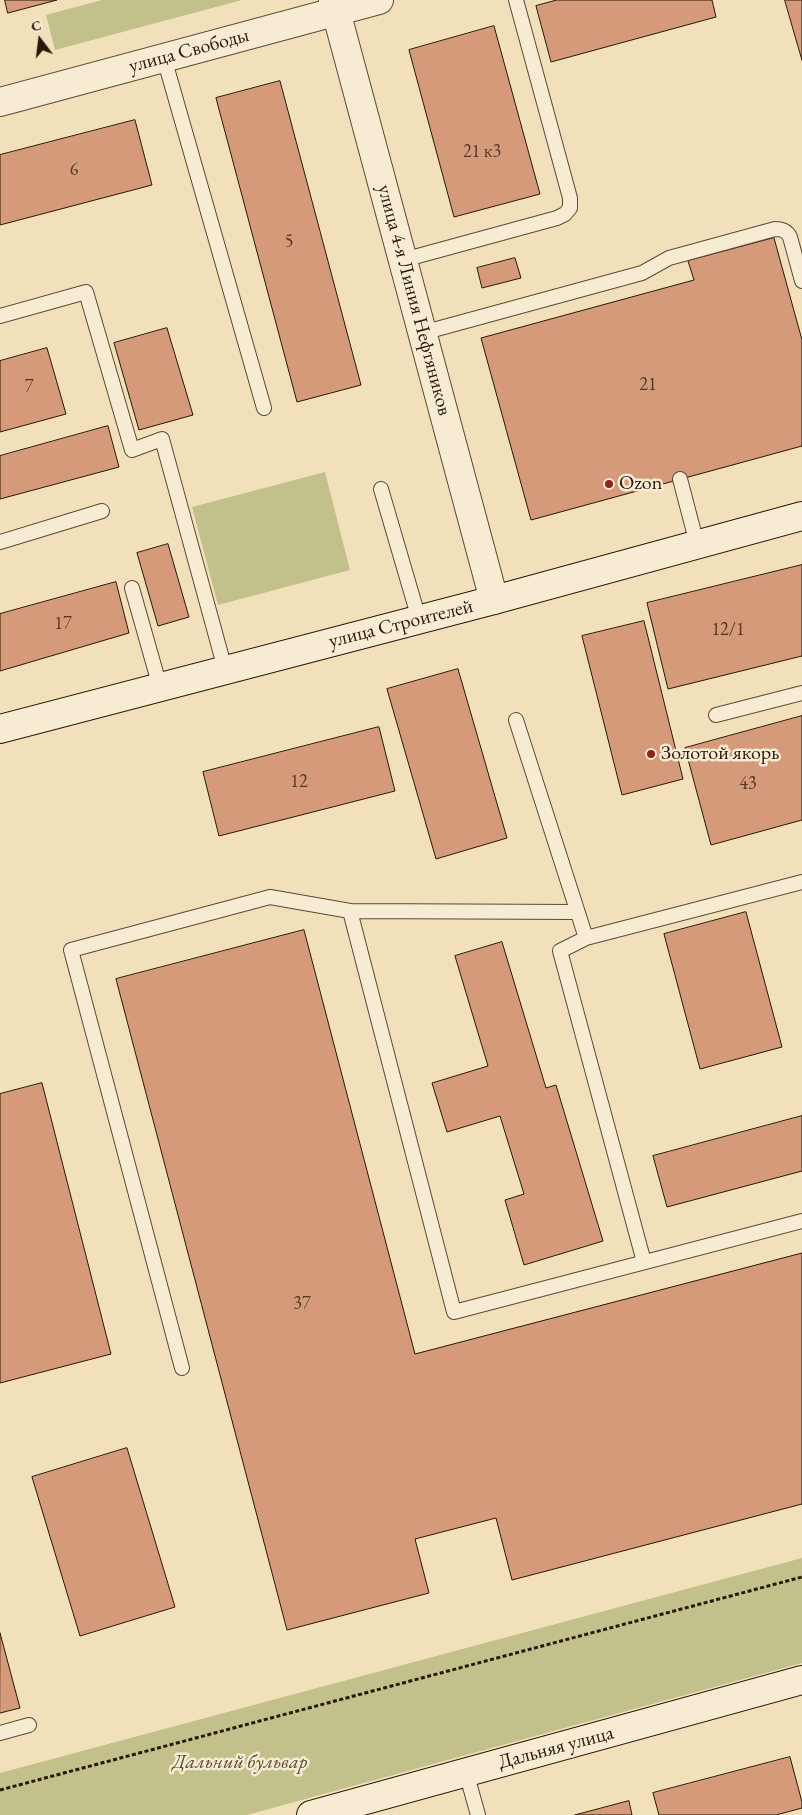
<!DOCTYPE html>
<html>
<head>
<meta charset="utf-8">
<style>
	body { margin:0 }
	#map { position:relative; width:802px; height:1815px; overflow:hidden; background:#f2e0bb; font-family:"EB Garamond",serif }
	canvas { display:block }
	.north { position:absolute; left:15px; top:15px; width:50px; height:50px; -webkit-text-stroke:4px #f7ebd3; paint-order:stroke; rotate:345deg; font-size:14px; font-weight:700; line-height:20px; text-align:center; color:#271808 }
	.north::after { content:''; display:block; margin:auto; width:18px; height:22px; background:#271808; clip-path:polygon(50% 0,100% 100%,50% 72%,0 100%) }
</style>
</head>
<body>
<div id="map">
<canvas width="802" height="1815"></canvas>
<div class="north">С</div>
</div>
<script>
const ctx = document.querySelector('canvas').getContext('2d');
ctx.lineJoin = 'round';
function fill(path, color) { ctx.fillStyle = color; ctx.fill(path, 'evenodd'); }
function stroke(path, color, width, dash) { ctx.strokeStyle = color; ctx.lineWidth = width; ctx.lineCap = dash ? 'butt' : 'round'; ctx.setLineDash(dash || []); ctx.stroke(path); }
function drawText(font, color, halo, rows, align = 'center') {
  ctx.font = font + ' "EB Garamond",serif'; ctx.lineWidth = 5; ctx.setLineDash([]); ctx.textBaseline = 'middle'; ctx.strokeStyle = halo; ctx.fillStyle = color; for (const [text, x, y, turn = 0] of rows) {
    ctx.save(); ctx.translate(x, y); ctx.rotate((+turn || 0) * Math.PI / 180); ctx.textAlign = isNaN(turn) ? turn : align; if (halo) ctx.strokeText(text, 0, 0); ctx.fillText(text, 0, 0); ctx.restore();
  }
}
fill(new Path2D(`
	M102,0H242L55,50L46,15Z
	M325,472L350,570L218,605L192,507Z
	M802,1558V1663L247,1815H0V1773Z`), '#c2c08b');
const building = new Path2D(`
	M5,0H57L8,13Z
	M557,0H712L716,17L551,62L536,6Z
	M785,0H802V60Z
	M494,26L540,194L454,217L409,50Z
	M280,81L361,385L297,402L216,98Z
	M135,120L152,185L0,225V155Z
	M774,238L802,340V446L531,520L481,338L694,280L688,261Z
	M515,258L521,278L482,288L477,268Z
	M167,328L193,415L139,430L114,343Z
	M47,348L66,414L0,432V361Z
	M108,426L119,467L0,499V456Z
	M168,544L189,617L158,626L137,553Z
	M802,565V656L668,689L647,603Z
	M116,582L129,633L0,671V614Z
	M644,621L683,779L622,795L582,636Z
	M458,669L507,838L436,859L387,689Z
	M802,716V820L711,845L685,748Z
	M379,727L395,791L219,836L203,772Z
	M746,912L782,1047L700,1069L664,934Z
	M304,930L415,1354L802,1253V1504L512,1580L496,1518L415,1539L429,1593L287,1630L116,979Z
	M502,942L546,1088L556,1085L603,1241L524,1265L505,1200L524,1194L500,1116L447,1132L432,1083L488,1066L455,956Z
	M42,1083L111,1354L0,1383V1094Z
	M802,1116V1171L667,1207L653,1156Z
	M127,1448L175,1607L80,1636L32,1477Z
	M0,1633L20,1708L0,1713Z
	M790,1757L802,1802V1808L776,1815H659L653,1793Z
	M629,1801L632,1815H575Z`);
fill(building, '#d49a7a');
stroke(building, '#271808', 1);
const lane = new Path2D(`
	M164,58L264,408
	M403,260L557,218L565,214L570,208V198L516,0
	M0,316L86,292L132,450L162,439L225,669
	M422,333L642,273L669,258L775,229C783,229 787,231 790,237L802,281
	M680,479L697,544
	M381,489L419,619
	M0,542L102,511
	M132,588L160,687
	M716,715L802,693
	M516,720L586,938
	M350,911L577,912
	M644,1262L560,951L586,938L802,882
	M182,1368L71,950L270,897L350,911L454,1312L802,1221
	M0,1733L29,1725
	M466,1772L478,1815`);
const street = new Path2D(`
	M333,0L494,600
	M0,102L379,0`);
const secondary = new Path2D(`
	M0,729L494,600L802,516
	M311,1815L802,1680`);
stroke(lane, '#5a4a35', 16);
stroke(street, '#5a4a35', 30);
stroke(secondary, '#271808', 30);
stroke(new Path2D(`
	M0,1790L802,1577`), '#271808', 3, [4, 2.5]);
stroke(lane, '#f7ebd3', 14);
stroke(street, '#f7ebd3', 28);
stroke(secondary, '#f7ebd3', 28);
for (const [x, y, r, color] of [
	[609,484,5,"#8f2418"],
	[651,754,5,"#8f2418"]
]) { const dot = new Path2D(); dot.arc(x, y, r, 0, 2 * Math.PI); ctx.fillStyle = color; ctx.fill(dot); stroke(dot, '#f7ebd3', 2); }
drawText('18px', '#523824', null, [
	["21 к3",482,152],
	["6",74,170],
	["5",289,242],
	["21",648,385],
	["7",29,387],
	["17",63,624],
	["12/1",728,630],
	["12",299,782],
	["43",748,784],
	["37",302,1304]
]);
drawText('20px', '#271808', '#f7ebd3', [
	["улица Свободы",189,51,-15],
	["улица 4-я Линия Нефтяников",414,300,75],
	["улица Строителей",401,624,-14],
	["Дальняя улица",556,1748,-15]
]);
drawText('20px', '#271808', '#f7ebd3', [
	["Ozon",619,484],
	["Золотой якорь",661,754]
], 'left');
drawText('italic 20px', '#564a2f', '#f7ebd3', [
	["Дальний бульвар",240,1763]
]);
</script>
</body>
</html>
